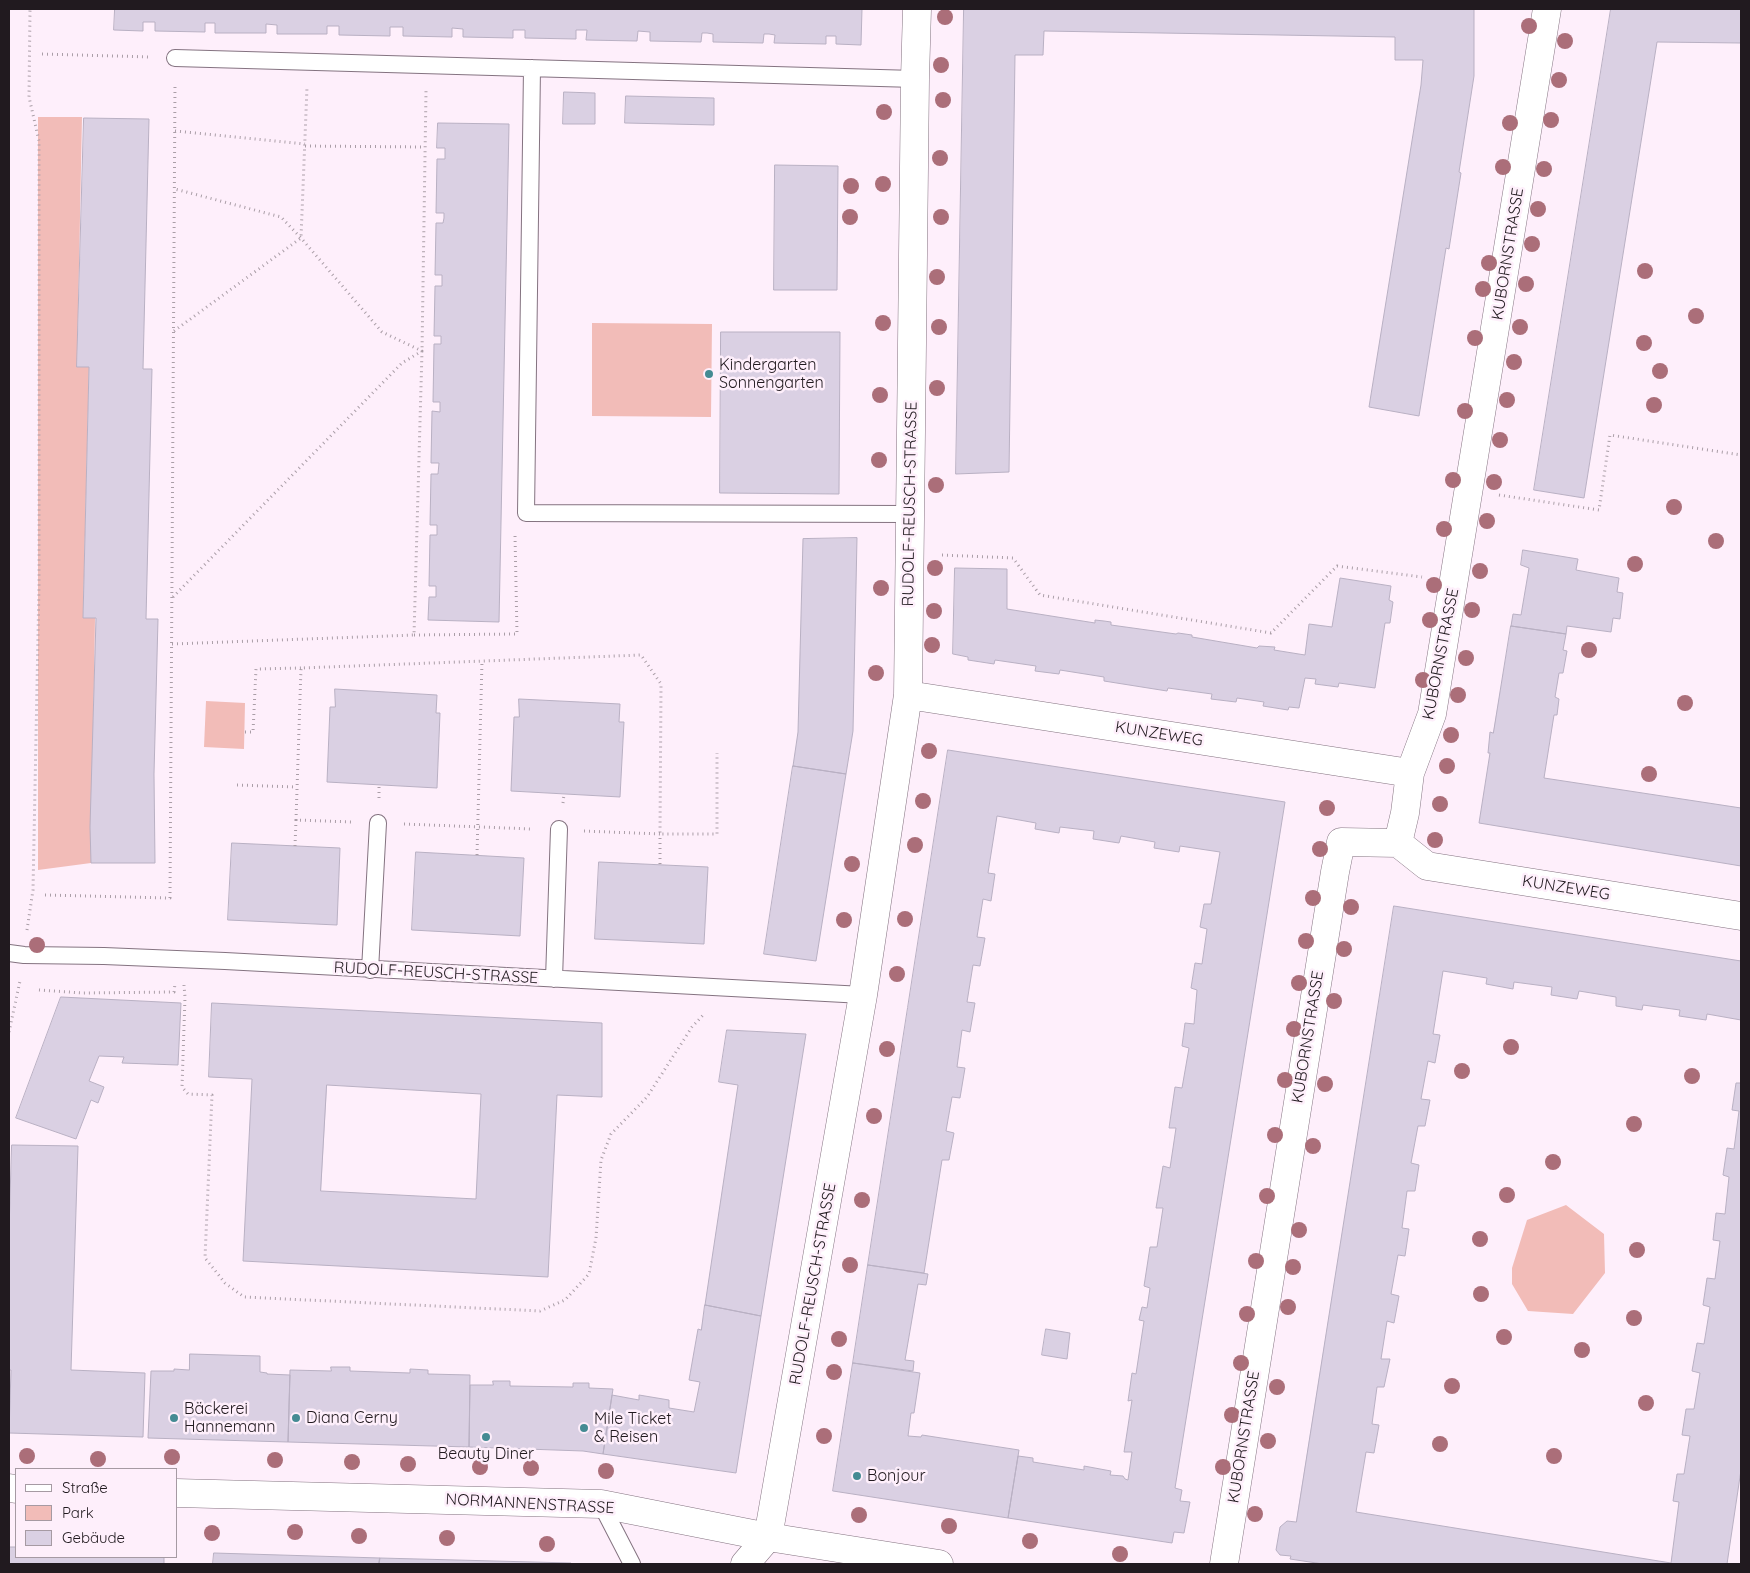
<!DOCTYPE html>
<html>
<head>
<meta charset="utf-8">
<style>
	body { margin:0 }
	#map { position:relative; width:1750px; height:1573px; overflow:hidden; background:#feeffb; font-family:Quicksand,sans-serif }
	canvas { display:block }
	.frame { position:absolute; inset:0; border:10px solid #211a1f; pointer-events:none }
	.legend { position:absolute; left:15px; top:1468px; width:162px; height:90px; box-sizing:border-box; background:#feeffb; border:1px solid #a69aa3; margin:0; padding:6px 9px; list-style:none; font-size:15px; color:#211a1f }
	.legend li { display:flex; align-items:center; gap:10px; height:25px }
	.legend b { width:25px; border:1px solid #a69aa3 }
</style>
</head>
<body>
<div id="map">
<canvas width="1750" height="1573"></canvas>
<div class="frame"></div>
<ul class="legend">
<li><b style="height:6px;background:#fff"></b>Straße</li>
<li><b style="height:14px;background:#f2bcb8"></b>Park</li>
<li><b style="height:14px;background:#dad0e3"></b>Gebäude</li>
</ul>
</div>
<script>
const ctx = document.querySelector('canvas').getContext('2d');
ctx.lineJoin = 'round';
function fill(path, color) { ctx.fillStyle = color; ctx.fill(path, 'evenodd'); }
function stroke(path, color, width, dash) { ctx.strokeStyle = color; ctx.lineWidth = width; ctx.lineCap = dash ? 'butt' : 'round'; ctx.setLineDash(dash || []); ctx.stroke(path); }
function drawText(font, color, halo, rows, align = 'center') {
  ctx.font = font + ' Quicksand,sans-serif'; ctx.lineWidth = 5; ctx.setLineDash([]); ctx.textBaseline = 'middle'; ctx.strokeStyle = halo; ctx.fillStyle = color; for (const [text, x, y, turn = 0] of rows) {
    ctx.save(); ctx.translate(x, y); ctx.rotate((+turn || 0) * Math.PI / 180); ctx.textAlign = isNaN(turn) ? turn : align; if (halo) ctx.strokeText(text, 0, 0); ctx.fillText(text, 0, 0); ctx.restore();
  }
}
fill(new Path2D(`
	M38,117H82L77,366L89,367L83,618H95L91,863L38,870Z
	M592,323L712,324L711,417L592,416Z
	M206,701L245,703L244,749L204,747Z
	M1566,1205L1604,1234L1605,1273L1573,1314L1528,1311L1512,1284V1268L1527,1220Z`), '#f2bcb8');
const building = new Path2D(`
	M115,9H862L861,45L836,44V36H826V44L774,43L775,35L769,34H764L763,43L713,42V34L707,33H702L701,42L650,41V32L638,31L637,41L586,40L587,30H576V39L525,38V30H513V38L463,37V29L452,28V37L403,36V27H390V36L339,35V26H327V34H277V25L266,24V33H215V23H205V32L155,31V22H143V31L114,30Z
	M964,9H1474V76L1459,172L1461,173L1449,249L1446,248L1419,416L1369,407L1421,85L1423,60H1395V37L1044,31L1043,55H1015L1009,472L956,474Z
	M1611,9H1741V43L1657,42L1584,498L1534,490Z
	M564,92L595,93V124H563Z
	M626,96L714,98V125L625,123Z
	M84,118L149,119L143,369H152L146,619H158L154,774L155,863H91L90,827L96,618H83L89,367H77Z
	M438,123L509,124L499,622L428,620L429,597H436V586H429L430,535H437V525H430L431,474H438L439,463H431L432,411L440,412V402H433L434,344H441V336H434L435,286H442V275H435L436,223H443L444,218V213H436L437,159H445V148H437Z
	M775,165L838,166L837,290H774Z
	M721,332H840L839,494L720,493Z
	M857,538L853,731L846,774L793,766L798,732L803,539Z
	M1523,550L1578,559L1576,570L1619,578L1617,592L1623,593L1620,619L1613,618L1611,632L1567,626L1566,634L1511,626L1513,614L1521,615L1529,568L1521,565Z
	M955,568L1007,569V609L1095,623V620L1104,621L1111,622V625L1176,634L1178,633L1192,635V637L1257,648L1259,646L1275,647L1274,650L1305,655L1309,624L1332,627L1340,578L1391,586L1389,600L1393,602L1390,623H1385L1375,688L1339,683L1338,687L1315,684L1316,679L1305,678L1299,708L1289,707L1288,710L1263,706L1264,702L1237,698L1236,702L1211,699L1212,694L1168,688L1167,691L1104,681V677L1060,670L1059,674L1035,671L1036,666L995,660L994,664L968,660V657L953,654Z
	M1511,626L1566,634L1563,650L1567,651L1563,673H1559L1555,697L1559,699L1557,715H1554L1544,778L1741,808V866L1479,823L1490,753H1488L1490,732L1493,733Z
	M335,689L437,695L436,713H440L437,788L327,782L330,707H335Z
	M519,699L620,704L619,722H624L620,797L511,791L514,717H519Z
	M948,750L1285,802L1175,1488L1182,1490L1180,1501L1190,1502L1184,1533L1174,1532L1172,1543L1008,1518L1018,1456L1033,1458V1462L1084,1470V1466L1111,1471L1110,1475L1123,1476L1125,1479L1128,1480L1132,1452H1124L1132,1400L1128,1401L1132,1373L1136,1374L1144,1321L1139,1320L1142,1307L1147,1308L1150,1288L1144,1286L1150,1247H1157L1163,1208H1156L1163,1166L1170,1168L1176,1128H1169L1175,1087L1182,1088L1189,1048L1182,1046L1185,1023L1194,1024L1197,990L1191,988L1195,963L1202,964L1207,929L1200,927L1204,904H1211L1220,852L1180,846L1179,852L1154,848L1155,842L1121,836L1119,843L1093,839L1094,831L1060,827L1059,833L1035,829L1036,823L997,816L988,873L995,874L991,901L983,899L977,937L985,938L980,966L973,965L967,1002L975,1003L970,1032L962,1030L957,1067L965,1068L960,1098L952,1097L946,1131L954,1133L949,1160H942L924,1273L868,1265Z
	M793,766L846,774L816,961L764,954Z
	M232,843L340,848L337,925L228,920Z
	M416,852L524,858L520,936L412,930Z
	M599,862L708,867L704,944L595,939Z
	M1394,906L1741,961V1020L1707,1014L1706,1020L1679,1016L1680,1010L1643,1005L1642,1010L1616,1006V997L1579,991L1577,999L1551,995L1552,987L1514,982L1513,989L1486,984L1487,978L1443,971L1433,1034L1440,1035L1435,1063L1428,1061L1421,1099L1430,1100L1425,1126H1418L1411,1163L1419,1165L1415,1191H1407L1402,1228L1409,1229L1405,1256L1398,1255L1391,1294L1399,1296L1394,1323L1387,1321L1381,1359H1390L1384,1387H1377L1372,1424L1379,1425L1374,1453L1366,1452L1356,1512L1671,1563L1679,1502L1673,1501L1677,1474H1684L1690,1436L1682,1435L1686,1409H1694L1700,1373L1692,1371L1697,1343L1704,1344L1710,1307L1703,1305L1707,1278L1715,1279L1720,1241L1713,1240L1716,1213L1725,1214L1729,1177L1723,1175L1727,1148L1734,1149L1739,1111L1732,1110L1736,1083H1741V1470L1727,1564H1323L1290,1559L1291,1556L1280,1555L1276,1550L1280,1527L1287,1521L1296,1522Z
	M61,997L181,1003L178,1065L122,1063L124,1057L99,1056L89,1081L104,1087L98,1103L91,1100L76,1139L16,1118Z
	M212,1003L602,1023V1097L557,1095L548,1277L243,1261L252,1079L209,1077ZM327,1085L481,1094L476,1199L321,1191Z
	M727,1030L806,1034L761,1316L705,1305L738,1085L719,1082Z
	M12,1145L78,1146L71,1370L145,1373L143,1437L9,1433L11,1370H9V1231Z
	M868,1265L928,1274L926,1285L918,1284L905,1360L914,1361L913,1371L853,1363Z
	M705,1305L761,1316L736,1473L603,1454L612,1395L639,1400V1395L669,1400V1408L694,1412L700,1382L689,1380L698,1329L701,1330Z
	M1046,1329L1070,1333L1067,1359L1042,1355Z
	M190,1354L260,1356V1372L267,1373V1374L290,1375L288,1442L148,1438L151,1371H174V1369L189,1370Z
	M853,1363L920,1373L914,1413H911L908,1436L921,1437L922,1435L1019,1450L1008,1518L833,1491Z
	M331,1367H350V1371L410,1373V1369L428,1370V1374L470,1375L469,1447L288,1442L290,1370L331,1371Z
	M493,1381H510V1386L573,1387V1383H589V1388L613,1389L603,1454L583,1451L469,1447L470,1385H493Z
	M9,1547H16V1557H164V1564H9Z
	M214,1553L380,1558L379,1564H213Z
	M380,1558L571,1563L572,1564H379Z`);
fill(building, '#dad0e3');
stroke(building, '#b9b0c3', 1);
const service = new Path2D(`
	M175,58L915,79
	M532,68L526,513L910,514
	M9,953L24,955L104,956L225,961L863,995
	M370,970L378,823
	M554,979L559,829
	M601,1504L632,1564`);
const minor = new Path2D(`
	M908,695L1410,773
	M1398,843L1405,813L1410,773L1432,714L1547,9
	M1398,843L1427,866L1741,916
	M9,1488L16,1489
	M176,1493L601,1504L768,1537L939,1564
	M745,1564L768,1537L863,995L908,695L915,79L917,9
	M1224,1564L1335,872L1341,842L1398,843`);
stroke(service, '#847380', 18);
stroke(minor, '#847380', 29);
stroke(new Path2D(`
	M42,54L151,57
	M175,131L305,144
	M305,146L425,147
	M174,331L301,238L307,87
	M1499,495L1599,510L1610,435L1741,455
	M942,555L1013,558L1040,595L1271,633L1337,566L1422,577
	M173,597L402,363L422,351L382,332L301,238L281,217L175,189
	M414,635L517,634L515,535
	M172,644L414,635L422,351L426,91
	M245,732H253L256,669L301,668
	M237,785L296,787
	M379,798V785
	M563,803L564,794
	M296,820L301,668L641,655L661,684L660,834H717V753
	M404,824L532,829
	M584,831L660,834V864
	M295,846L296,820L352,822
	M477,855L482,661
	M45,895L170,898L175,85
	M27,930L33,890L39,585V141L29,97L30,9
	M184,985L185,997L182,1087L188,1094L212,1095L205,1258L225,1283L244,1297L540,1311L565,1300L589,1274L596,1238L601,1160L611,1134L647,1097L692,1027L705,1013
	M39,990L83,993L174,992L175,984
	M9,1032L20,981`), '#aa9ea7', 3, [1, 4]);
stroke(service, '#fff', 16);
stroke(minor, '#fff', 28);
ctx.fillStyle = '#ab6e79';
for (const [x, y] of [
	[945,17],
	[1529,26],
	[1565,41],
	[941,65],
	[1559,80],
	[943,100],
	[884,112],
	[1551,120],
	[1510,123],
	[940,158],
	[1503,167],
	[1544,169],
	[883,184],
	[851,186],
	[1538,209],
	[850,217],
	[941,217],
	[1532,244],
	[1489,263],
	[1645,271],
	[937,277],
	[1526,284],
	[1483,289],
	[1696,316],
	[883,323],
	[939,327],
	[1520,327],
	[1475,338],
	[1644,343],
	[1514,362],
	[1660,371],
	[937,388],
	[880,395],
	[1507,400],
	[1654,405],
	[1465,411],
	[1500,440],
	[879,460],
	[1453,480],
	[1494,482],
	[936,485],
	[1674,507],
	[1487,521],
	[1444,529],
	[1716,541],
	[1635,564],
	[935,568],
	[1480,571],
	[1434,585],
	[881,588],
	[1472,610],
	[934,611],
	[1430,620],
	[932,645],
	[1589,650],
	[1466,658],
	[876,673],
	[1423,680],
	[1458,695],
	[1685,703],
	[1451,735],
	[929,751],
	[1447,766],
	[1649,774],
	[923,801],
	[1440,804],
	[1327,808],
	[1435,840],
	[915,845],
	[1320,849],
	[852,864],
	[1313,898],
	[1351,907],
	[905,919],
	[844,920],
	[1306,941],
	[37,945],
	[1344,949],
	[897,974],
	[1299,983],
	[1334,1001],
	[1294,1029],
	[1511,1047],
	[887,1049],
	[1462,1071],
	[1692,1076],
	[1285,1080],
	[1325,1084],
	[874,1116],
	[1634,1124],
	[1275,1135],
	[1313,1146],
	[1553,1162],
	[1507,1195],
	[1267,1196],
	[862,1200],
	[1299,1230],
	[1480,1239],
	[1637,1250],
	[1256,1261],
	[850,1265],
	[1293,1267],
	[1481,1294],
	[1288,1307],
	[1247,1314],
	[1634,1318],
	[1504,1337],
	[839,1339],
	[1582,1350],
	[1241,1363],
	[834,1372],
	[1452,1386],
	[1277,1387],
	[1646,1403],
	[1232,1415],
	[824,1436],
	[1268,1441],
	[1440,1444],
	[27,1456],
	[1554,1456],
	[172,1457],
	[98,1459],
	[275,1460],
	[352,1462],
	[408,1464],
	[480,1467],
	[1223,1467],
	[531,1468],
	[606,1471],
	[1255,1514],
	[859,1515],
	[949,1526],
	[295,1532],
	[212,1533],
	[359,1536],
	[447,1538],
	[1030,1541],
	[547,1544],
	[1120,1554]
]) { ctx.beginPath(); ctx.arc(x, y, 8, 0, 2 * Math.PI); ctx.fill(); }
for (const [x, y, r, color] of [
	[709,374,5,"#448b93"],
	[174,1418,5,"#448b93"],
	[296,1418,5,"#448b93"],
	[584,1428,5,"#448b93"],
	[486,1437,5,"#448b93"],
	[857,1476,5,"#448b93"]
]) { const dot = new Path2D(); dot.arc(x, y, r, 0, 2 * Math.PI); ctx.fillStyle = color; ctx.fill(dot); stroke(dot, '#feeffb', 2); }
drawText('16px', '#211a1f', '#feeffb', [
	["KUBORNSTRASSE",1508,254,-81],
	["RUDOLF-REUSCH-STRASSE",910,504,-89],
	["KUBORNSTRASSE",1441,654,-79],
	["KUNZEWEG",1159,734,9],
	["KUNZEWEG",1566,888,9],
	["RUDOLF-REUSCH-STRASSE",436,973,3],
	["KUBORNSTRASSE",1308,1037,-81],
	["RUDOLF-REUSCH-STRASSE",813,1284,-80],
	["KUBORNSTRASSE",1244,1437,-81],
	["NORMANNENSTRASSE",530,1504,3]
]);
drawText('16px', '#211a1f', '#feeffb', [
	["Kindergarten",719,365],
	["Sonnengarten",719,383],
	["Bäckerei",184,1409],
	["Hannemann",184,1427],
	["Diana Cerny",306,1418],
	["Mile Ticket",594,1419],
	["& Reisen",594,1437],
	["Beauty Diner",486,1454,"center"],
	["Bonjour",867,1476]
], 'left');
</script>
</body>
</html>
